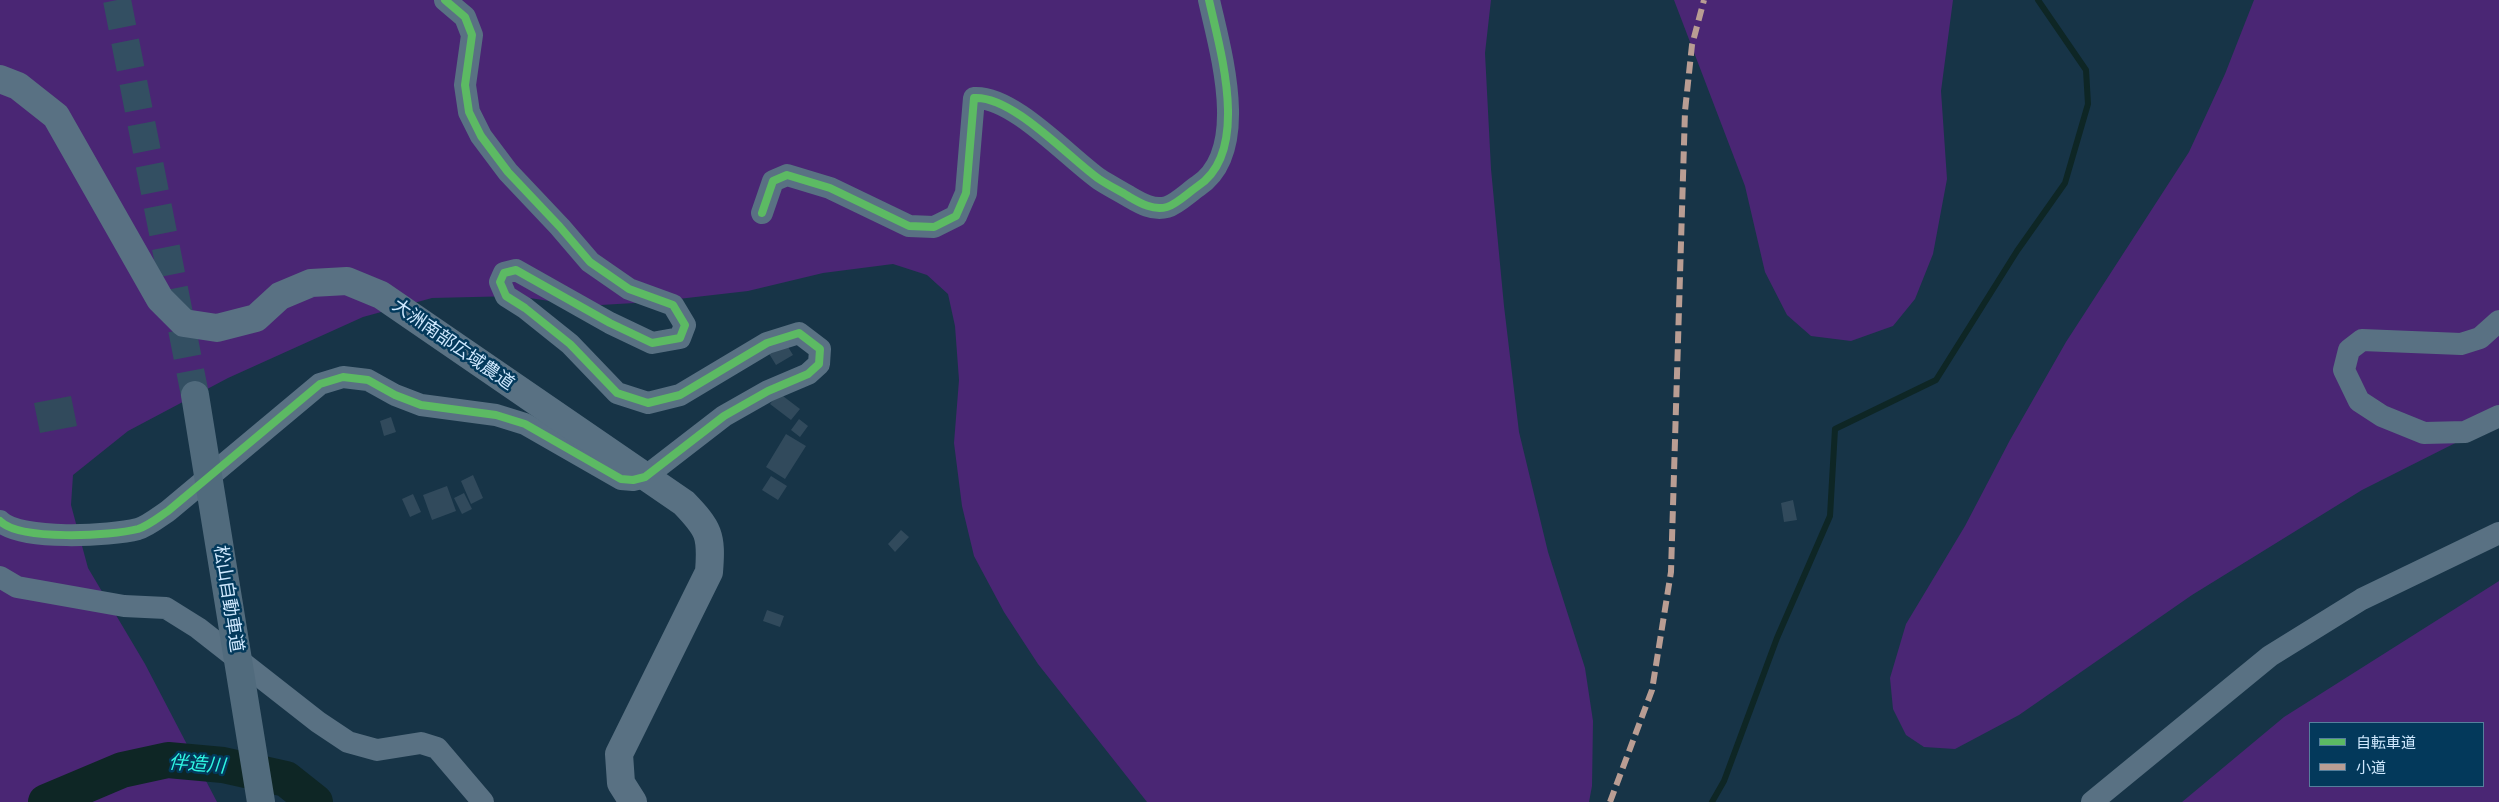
<!DOCTYPE html>
<html>
<head>
<meta charset="utf-8">
<style>
	body { margin:0 }
	#map { position:relative; width:2499px; height:802px; overflow:hidden; background:#173447; font-family:"Fira Sans","Noto Sans JP",sans-serif }
	canvas { display:block }
	.legend { position:absolute; left:2309px; top:722px; width:175px; height:65px; box-sizing:border-box; background:#03395b; border:1px solid #557f9c; margin:0; padding:6px 9px; list-style:none; font-size:15px; color:#cfe8fe }
	.legend li { display:flex; align-items:center; gap:10px; height:25px }
	.legend b { width:25px; border:1px solid #557f9c }
</style>
</head>
<body>
<div id="map">
<canvas width="2499" height="802"></canvas>
<ul class="legend">
<li><b style="height:6px;background:#5cba63"></b>自転車道</li>
<li><b style="height:6px;background:#b99d93"></b>小道</li>
</ul>
</div>
<script>
const ctx = document.querySelector('canvas').getContext('2d');
ctx.lineJoin = 'round';
function fill(path, color) { ctx.fillStyle = color; ctx.fill(path, 'evenodd'); }
function stroke(path, color, width, dash) { ctx.strokeStyle = color; ctx.lineWidth = width; ctx.lineCap = dash ? 'butt' : 'round'; ctx.setLineDash(dash || []); ctx.stroke(path); }
function drawText(font, color, halo, rows, align = 'center') {
  ctx.font = font + ' "Fira Sans","Noto Sans JP",sans-serif'; ctx.lineWidth = 5; ctx.setLineDash([]); ctx.textBaseline = 'middle'; ctx.strokeStyle = halo; ctx.fillStyle = color; for (const [text, x, y, turn = 0] of rows) {
    ctx.save(); ctx.translate(x, y); ctx.rotate((+turn || 0) * Math.PI / 180); ctx.textAlign = isNaN(turn) ? turn : align; if (halo) ctx.strokeText(text, 0, 0); ctx.fillText(text, 0, 0); ctx.restore();
  }
}
fill(new Path2D(`
	M0,0H1491L1485,53L1491,169L1504,306L1519,432L1548,552L1585,668L1593,721L1592,786L1589,802H1147L1038,664L1004,612L974,556L962,506L954,443L959,380L955,326L948,294L927,275L893,264L823,273L748,291L652,302L583,306L516,296L432,298L363,317L228,378L128,431L73,475L71,505L88,568L145,664L217,802H0Z
	M1674,0H1953L1941,91L1947,179L1933,254L1915,299L1893,326L1851,341L1811,336L1787,315L1765,272L1745,186Z
	M2254,0H2499V421L2362,490L2192,595L2019,715L1955,749L1924,747L1906,735L1893,709L1890,678L1906,624L1965,526L2010,440L2066,342L2189,152L2225,74Z
	M2499,581V802H2182L2284,717ZM2310,723H2483V786H2310Z`), '#4a2674');
stroke(new Path2D(`
	M1712,802L1724,781L1777,638L1830,516L1835,429L1936,380L2017,251L2065,183L2088,104L2086,70L2038,0`), '#0e2625', 6);
stroke(new Path2D(`
	M46,802L122,770L168,760L223,765L286,779L315,802`), '#0e2625', 36);
fill(new Path2D(`
	M785,342L793,355L776,365L768,352Z
	M779,393L800,409L791,420L770,404Z
	M71,396L77,426L40,433L34,403Z
	M391,417L396,432L384,436L380,421Z
	M799,419L808,426L800,437L791,430Z
	M786,434L806,446L785,479L766,467Z
	M473,475L483,498L471,504L461,481Z
	M771,476L787,486L778,500L762,490Z
	M447,486L456,511L432,520L423,495Z
	M464,493L472,509L462,514L454,498Z
	M413,494L421,512L410,517L402,499Z
	M1793,500L1797,520L1784,522L1781,503Z
	M901,530L909,537L895,552L888,544Z
	M767,610L784,616L780,627L763,621Z`), '#314a5c');
stroke(new Path2D(`
	M117,0L195,395`), '#334f62', 28, [28, 14]);
stroke(new Path2D(`
	M762,213L773,181L787,175L830,188L909,226L934,227L956,216L966,193L974,98C1012,95 1068,157 1099,179C1108,185 1118,190 1128,196C1140,203 1153,211 1167,207C1177,204 1189,192 1198,186C1251,151 1220,50 1209,0
	M2499,321L2480,338L2461,344L2362,340L2349,350L2344,370L2359,401L2382,416L2424,433L2465,432L2499,416
	M0,521C20,541 111,536 138,529C148,526 159,517 168,511L320,384L343,377L368,380L395,395L421,405L496,415L525,424L621,479L633,480L645,477L724,416L768,391L808,374L819,364L820,349L799,333L767,343L680,395L648,403L617,393L570,344L525,308L506,296L500,282L504,273L516,270L610,323L652,343L680,338L685,325L673,305L629,289L590,262L560,227L508,172L481,136L469,112L465,85L472,35L465,17L445,0
	M0,577L17,587L124,606L166,608L198,628L318,722L348,742L377,750L421,743L437,748L483,802
	M2092,802L2270,656L2362,599L2499,533`), '#597183', 22);
stroke(new Path2D(`
	M0,79L18,86L56,116L160,299L184,323L217,328L256,318L280,296L311,283L347,281L381,295L684,503C709,529 712,535 709,572L619,754L621,783L633,802`), '#597183', 28);
stroke(new Path2D(`
	M195,395L261,802`), '#516b7d', 28);
stroke(new Path2D(`
	M1610,802L1652,690L1671,572L1685,111L1692,45L1704,0`), '#b99d93', 6, [12, 6]);
stroke(new Path2D(`
	M762,213L773,181L787,175L830,188L909,226L934,227L956,216L966,193L974,98C1012,95 1068,157 1099,179C1108,185 1118,190 1128,196C1140,203 1153,211 1167,207C1177,204 1189,192 1198,186C1251,151 1220,50 1209,0
	M0,521C20,541 111,536 138,529C148,526 159,517 168,511L320,384L343,377L368,380L395,395L421,405L496,415L525,424L621,479L633,480L645,477L724,416L768,391L808,374L819,364L820,349L799,333L767,343L680,395L648,403L617,393L570,344L525,308L506,296L500,282L504,273L516,270L610,323L652,343L680,338L685,325L673,305L629,289L590,262L560,227L508,172L481,136L469,112L465,85L472,35L465,17L445,0`), '#5cba63', 8);
drawText('18px', '#cfe8fe', '#03395b', [
	["大洲南部広域農道",453,345,35],
	["松山自動車道",228,599,81]
]);
drawText('italic 19px', '#2ff6e2', '#03395b', [
	["伴造川",197,765,4]
]);
</script>
</body>
</html>
